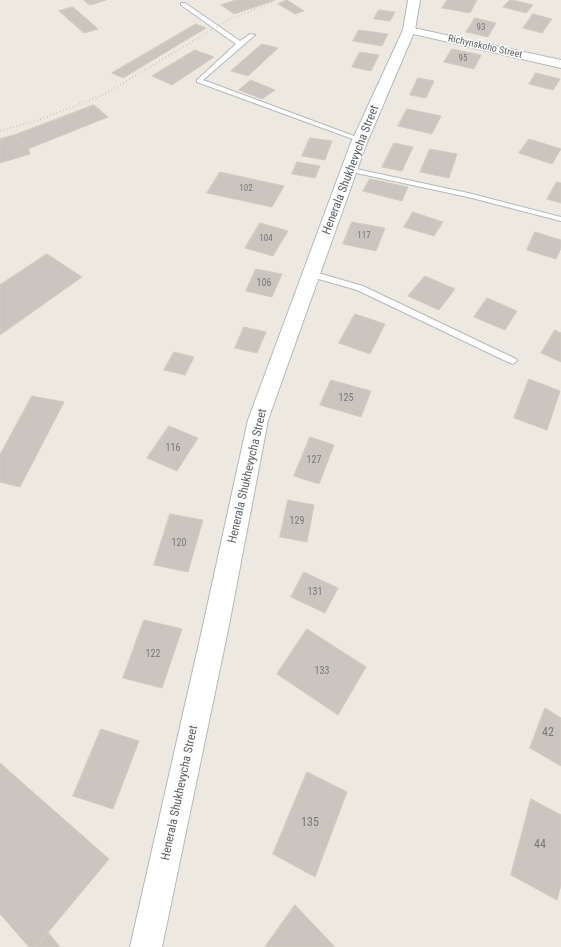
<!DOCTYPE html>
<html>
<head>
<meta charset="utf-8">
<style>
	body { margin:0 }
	canvas { display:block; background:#eee9e0 }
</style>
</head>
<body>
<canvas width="561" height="947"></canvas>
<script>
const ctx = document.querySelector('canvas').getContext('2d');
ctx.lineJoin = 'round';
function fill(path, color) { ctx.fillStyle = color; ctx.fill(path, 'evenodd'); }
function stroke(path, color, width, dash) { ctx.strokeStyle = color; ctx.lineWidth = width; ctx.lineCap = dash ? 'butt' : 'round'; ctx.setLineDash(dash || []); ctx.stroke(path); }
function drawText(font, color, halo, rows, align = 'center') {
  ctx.font = font + ' "Roboto Condensed",sans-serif'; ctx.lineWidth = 3; ctx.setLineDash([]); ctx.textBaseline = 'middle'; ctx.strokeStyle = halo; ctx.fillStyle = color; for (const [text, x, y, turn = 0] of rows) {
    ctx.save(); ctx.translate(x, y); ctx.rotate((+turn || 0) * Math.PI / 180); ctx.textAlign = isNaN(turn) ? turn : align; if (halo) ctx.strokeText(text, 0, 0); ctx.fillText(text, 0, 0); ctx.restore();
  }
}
const building = new Path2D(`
	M84,0H106L90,5Z
	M236,0H275L234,14L221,5Z
	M287,0L304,11L295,14L278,4Z
	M447,0H477L470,13L442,8Z
	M510,0H513L533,5L526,13L503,7Z
	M73,7L98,29L84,33L59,11Z
	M379,10L395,12L390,21L374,19Z
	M533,14L552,19L542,33L523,28Z
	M475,18L496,23L488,37L466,32Z
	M196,24L206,28L123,78L112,73Z
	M359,30L388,34L382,46L353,41Z
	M262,44L278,48L248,76L231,71Z
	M452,49L481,55L474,69L444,62Z
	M195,50L214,57L172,85L152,76Z
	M360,52L379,55L371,71L352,67Z
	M536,73L560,79L553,90L529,84Z
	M418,78L434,81L426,98L410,95Z
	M251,80L275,90L262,99L239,90Z
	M94,105L108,117L28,149L15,135Z
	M407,109L441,116L432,134L398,126Z
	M15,135L28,149L30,154L0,163V139Z
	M310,138L332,141L325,160L302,156Z
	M529,139L561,149L552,164L519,153Z
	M394,143L413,147L402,171L382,167Z
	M430,149L457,154L449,178L420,172Z
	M297,162L320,166L315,178L292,174Z
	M220,172L284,186L272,207L207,193Z
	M370,179L408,187L402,201L363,191Z
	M557,182L561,183V203L547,199Z
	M413,212L443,222L434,236L404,227Z
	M352,222L385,228L376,251L343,244Z
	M260,223L288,231L273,256L245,248Z
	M535,232L561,240V248L556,259L527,250Z
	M47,254L82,277L0,335V285Z
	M256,269L282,274L272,297L246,291Z
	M425,276L455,289L439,310L408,296Z
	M487,298L517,311L505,330L474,317Z
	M355,314L385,324L370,354L339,343Z
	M244,327L266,332L257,353L235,348Z
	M555,330L561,333V362L541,353Z
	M174,352L194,357L185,375L164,370Z
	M529,379L560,391L547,430L514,418Z
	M331,380L371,391L361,417L320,405Z
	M32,396L64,402L20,487L0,482V455Z
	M169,426L198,438L177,471L147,458Z
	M310,437L334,445L319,484L294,476Z
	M288,500L314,505L307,542L280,537Z
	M170,514L203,520L188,572L154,565Z
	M304,572L338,588L325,613L291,597Z
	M144,620L182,629L162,688L123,678Z
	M307,629L366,667L338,715L277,674Z
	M545,708L561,718V766L530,748Z
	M101,729L139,741L113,809L73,796Z
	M0,763L109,859L36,947H29L0,914Z
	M307,772L347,792L315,877L273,854Z
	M531,799L561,815V885L557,900L511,875Z
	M295,905L335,947H265Z
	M48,932L60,947H36Z`);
fill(building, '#cac6bf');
stroke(building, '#d3cabe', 1);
const service = new Path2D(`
	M181,3H185L240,41L250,34L255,35L203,80L362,139V141H358L197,82V80L236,44L181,5Z
	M347,167L468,193L561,217V221L468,197L347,171Z
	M311,271L363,286L516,359L517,361L513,364L510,363L357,290L308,276V272Z`);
const minor = new Path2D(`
	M409,27L561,60V68L405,32L403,30L405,28Z`);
const tertiary = new Path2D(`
	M408,0H420L415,30L366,145L268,420L228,630L162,947H130L202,630L248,420L350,145L403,30Z`);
stroke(service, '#b3b8bc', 2);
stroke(minor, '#b3b8bc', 2);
stroke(tertiary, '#b3b8bc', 2);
fill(service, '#fff');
fill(minor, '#fff');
fill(tertiary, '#fff');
stroke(new Path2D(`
	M0,131L38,120L103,95L230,19L272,2`), '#b2b3b4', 2, [0.5, 3]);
drawText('9px', '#75797a', null, [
	["93",481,28],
	["95",463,59],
	["102",246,189],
	["117",364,236],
	["104",266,239]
]);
drawText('10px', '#595f63', '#fff', [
	["Richynskoho Street",485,47,13]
]);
drawText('10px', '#75797a', null, [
	["106",264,283],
	["125",346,398],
	["116",173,448],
	["127",314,460],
	["129",297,521],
	["120",179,543],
	["131",315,592],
	["122",153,654],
	["133",322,671]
]);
drawText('12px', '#595f63', '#fff', [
	["Henerala Shukhevycha Street",351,170,-69],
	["Henerala Shukhevycha Street",248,476,-77],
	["Henerala Shukhevycha Street",180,793,-78]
]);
drawText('12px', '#75797a', null, [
	["42",548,733],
	["135",310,823],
	["44",540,845]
]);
</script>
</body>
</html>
